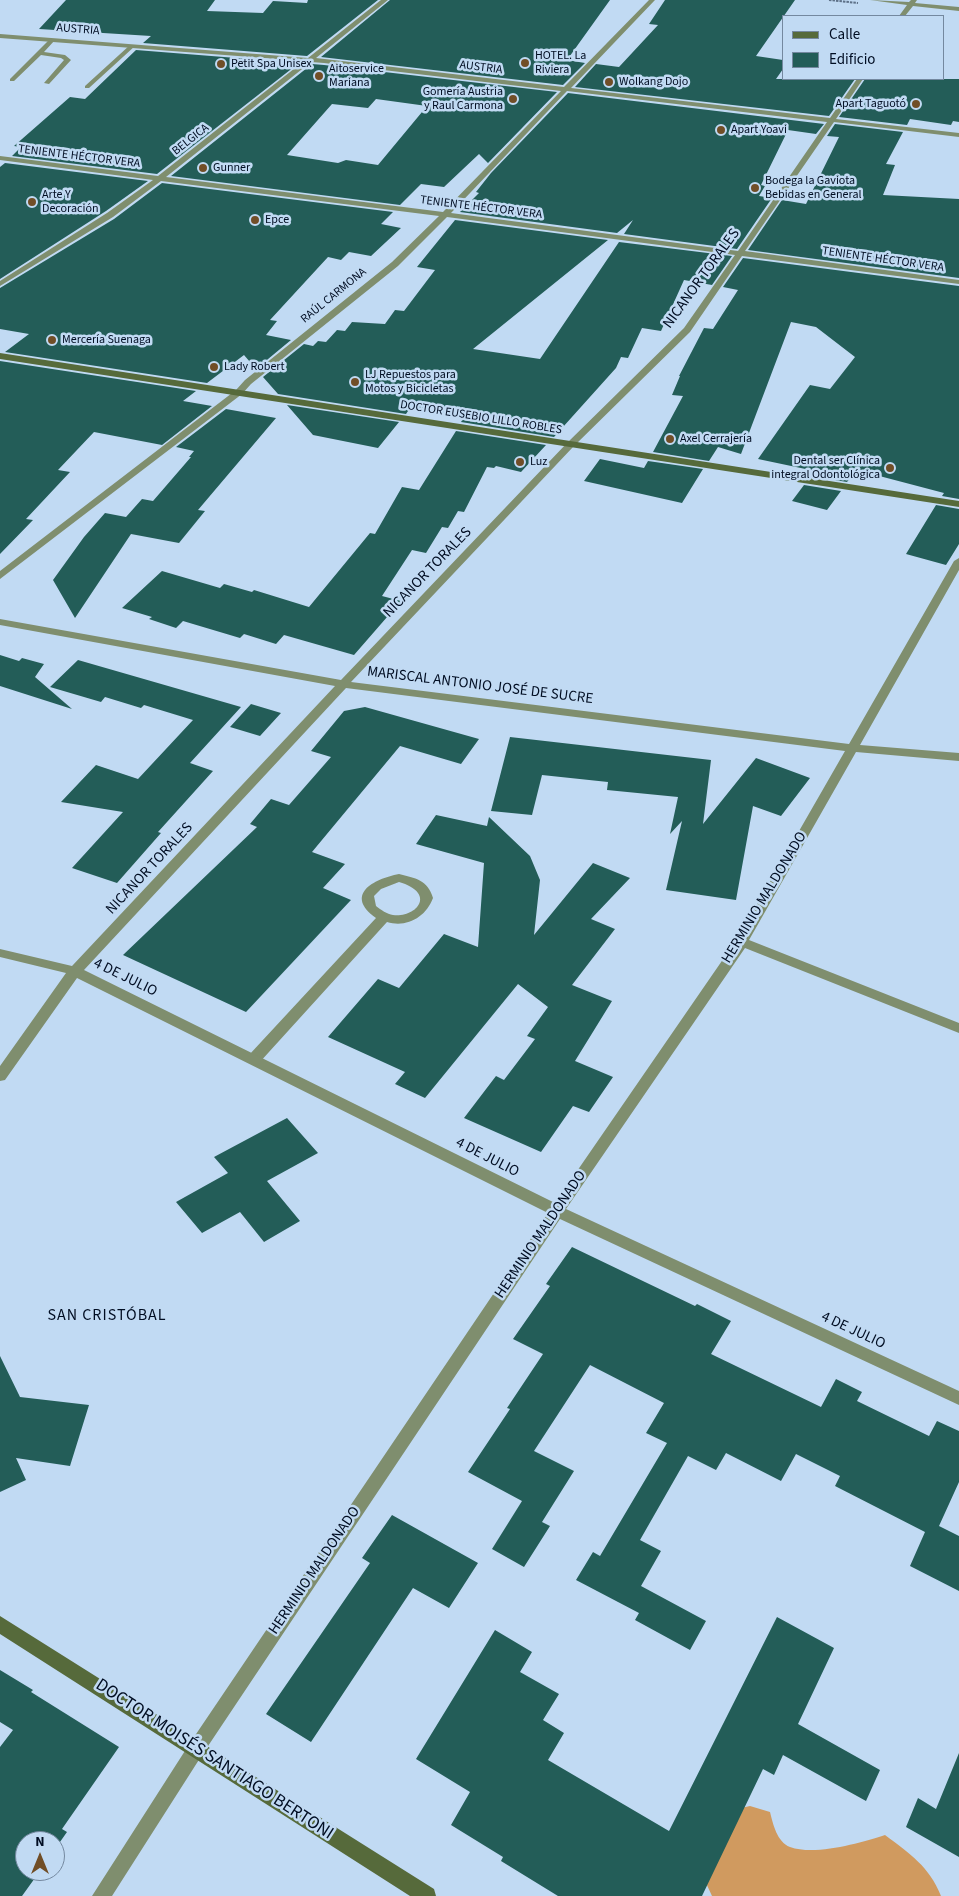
<!DOCTYPE html>
<html>
<head>
<meta charset="utf-8">
<style>
	body { margin:0 }
	#map { position:relative; width:959px; height:1896px; overflow:hidden; background:#c1daf3; font-family:"Source Sans 3",sans-serif }
	canvas { display:block }
	.legend { position:absolute; left:782px; top:15px; width:162px; height:65px; box-sizing:border-box; background:#c1daf3; border:1px solid #74889f; margin:0; padding:6px 9px; list-style:none; font-size:15px; color:#000d22 }
	.legend li { display:flex; align-items:center; gap:10px; height:25px }
	.legend b { width:25px; border:1px solid #74889f }
	.north { position:absolute; left:15px; top:1831px; width:50px; height:50px; box-sizing:border-box; background:#c1daf3; border:1px solid #74889f; border-radius:50%; rotate:0deg; font-size:14px; font-weight:700; line-height:20px; text-align:center; color:#000d22 }
	.north::after { content:''; display:block; margin:auto; width:18px; height:22px; background:#714e27; clip-path:polygon(50% 0,100% 100%,50% 72%,0 100%) }
</style>
</head>
<body>
<div id="map">
<canvas width="959" height="1896"></canvas>
<ul class="legend">
<li><b style="height:6px;background:#566a3b"></b>Calle</li>
<li><b style="height:14px;background:#235d58"></b>Edificio</li>
</ul>
<div class="north">N</div>
</div>
<script>
const ctx = document.querySelector('canvas').getContext('2d');
ctx.lineJoin = 'round';
function fill(path, color) { ctx.fillStyle = color; ctx.fill(path, 'evenodd'); }
function stroke(path, color, width, dash) { ctx.strokeStyle = color; ctx.lineWidth = width; ctx.lineCap = dash ? 'butt' : 'round'; ctx.setLineDash(dash || []); ctx.stroke(path); }
function drawText(font, color, halo, rows, align = 'center') {
  ctx.font = font + ' "Source Sans 3",sans-serif'; ctx.lineWidth = 5; ctx.setLineDash([]); ctx.textBaseline = 'middle'; ctx.strokeStyle = halo; ctx.fillStyle = color; for (const [text, x, y, turn = 0] of rows) {
    ctx.save(); ctx.translate(x, y); ctx.rotate((+turn || 0) * Math.PI / 180); ctx.textAlign = isNaN(turn) ? turn : align; if (halo) ctx.strokeText(text, 0, 0); ctx.fillText(text, 0, 0); ctx.restore();
  }
}
fill(new Path2D(`
	M750,1806L770,1812C773,1824 777,1842 790,1847C815,1856 860,1843 885,1835C910,1854 929,1866 941,1896H712L706,1883L728,1811Z`), '#d09a5f');
fill(new Path2D(`
	M66,0H215L207,11L263,13L273,1L307,3L308,0H378L307,56L143,43L151,36L39,29Z
	M390,0H610L567,60L585,63L563,85L321,57Z
	M665,0H795L756,56L783,60V69L776,79H855L829,116L575,87L596,64L619,67L658,25L649,24Z
	M136,50L299,63L157,174L12,156L21,147L14,146L70,97L85,99Z
	M312,64L324,65L557,92L488,163L479,154L444,187L421,184L400,205L171,176ZM376,99L427,106L378,165L346,160L338,163L287,155L332,104L368,108Z
	M865,79H959V122L953,121L951,125L910,119L907,125L839,117Z
	M568,93L824,124L816,134L788,130L761,185L765,186L759,196L772,198L737,249L624,234L633,220L617,233L460,212L479,193L476,192L491,173Z
	M835,124L903,132L886,164L895,165L883,195L959,199V278L748,250L782,200L806,204L839,137L827,136Z
	M5,163L148,181L106,211L0,279V167Z
	M162,183L393,212L381,224L401,228L371,256L349,252L341,260L328,257L270,320L277,321L266,335L291,340L256,369L244,355L207,383L5,352L29,334L0,329V288L114,219Z
	M455,220L608,240L473,349L540,359L619,242L732,256L712,285L684,280L661,331L642,328L628,358L621,357L616,368L554,437L461,422L465,416L410,408L406,414L278,394L263,377L304,344L313,346L318,341L326,342L337,330L345,331L352,322L385,324L395,310L404,311L435,270L417,267Z
	M743,258L959,286V499L942,496L944,493L868,473L865,477L853,474L847,482L811,476L815,471L758,459L810,385L830,389L855,357L816,327L791,322L741,454L718,447L709,461L653,452L683,396L672,395L680,376H679L704,328L713,329L738,290L723,287Z
	M0,361L196,391L183,401L212,406L162,445L94,432L58,470L70,472L26,519L33,520L0,554Z
	M287,405L399,422L378,448L313,435Z
	M226,409L276,418L198,510L205,511L179,543L131,534L75,618L53,580L84,537L105,513L126,517L142,499L153,501L191,457H189L194,451L176,447Z
	M456,431L546,445L521,472L496,466L494,468L487,467L464,512L458,511L448,528L442,527L426,553L412,550L382,596L401,601L354,655L284,635L276,644L244,634L240,638L183,621L176,628L149,619L152,617L122,608L162,571L220,588L224,584L252,592L254,590L309,607L370,533L375,534L402,487L419,490Z
	M600,459L644,468L648,461L703,469L682,503L584,481Z
	M804,485L841,491L827,510L792,501Z
	M936,505L959,509V544L946,565L906,554Z
	M0,655L19,661L22,658L44,664L35,677L72,709L0,686Z
	M78,660L241,707L190,763L213,771L158,832L161,833L117,883L72,868L123,812L61,802L96,765L138,779L193,720L144,705L141,708L105,697L101,702L50,687Z
	M251,704L281,713L260,736L230,727Z
	M365,707L479,739L461,764L400,746L312,852L345,864L323,888L351,900L246,1012L123,955L257,827L250,824L271,799L289,805L331,757L311,751L344,711Z
	M510,737L711,760L703,824L756,758L810,778L781,816L753,806L736,900L666,890L682,821L670,834L678,797L607,790L608,782L542,775L532,815L491,811Z
	M436,815L487,826L489,817L530,856L540,880L534,935L593,863L630,878L591,919L615,929L572,985L612,1001L575,1061L613,1077L589,1112L573,1106L541,1152L464,1118L496,1076L504,1080L535,1039L527,1036L548,1007L518,984L425,1098L395,1084L405,1072L328,1037L378,979L399,988L444,934L478,947L484,863L416,844Z
	M287,1118L318,1153L267,1181L300,1221L264,1242L240,1212L202,1233L176,1202L228,1173L214,1157Z
	M572,1247L695,1306L697,1304L731,1321L711,1354L821,1407L836,1379L862,1392L857,1401L929,1436L937,1421L959,1431V1482L939,1526L959,1536V1591L910,1566L925,1532L835,1486L840,1476L796,1454L781,1481L726,1453L716,1470L688,1456L640,1540L661,1551L641,1586L706,1621L690,1650L635,1620L639,1613L576,1580L593,1552L600,1556L667,1443L646,1433L664,1403L590,1365L534,1451L574,1471L542,1522L550,1526L524,1567L492,1549L522,1501L468,1472L510,1409L507,1408L543,1354L513,1339L550,1286L546,1284Z
	M0,1356L20,1397L89,1405L70,1466L16,1458L26,1480L0,1492Z
	M392,1515L478,1563L449,1608L413,1588L311,1742L266,1714L370,1563L362,1558Z
	M777,1617L834,1648L798,1724L880,1770L866,1801L783,1755L774,1775L763,1769L702,1896H558L501,1861L503,1857L451,1825L470,1792L416,1759L495,1630L532,1652L520,1672L559,1694L543,1720L564,1733L548,1760L669,1831Z
	M0,1670L33,1690L31,1692L119,1747L62,1829L67,1832L55,1849V1841H25V1871H40L22,1896H0V1747L13,1730L0,1722Z
	M959,1753V1857L906,1827L918,1798L936,1809Z`), '#235d58');
stroke(new Path2D(`
	M829,0L858,3`), '#5e7188', 2, [2.5, 1]);
fill(new Path2D(`
	M50,39L55,40L44,52L65,55L71,60L49,84L44,83L64,60L61,58L41,55L14,81H10V79Z
	M130,45L135,46L89,88H85V86Z
	M399,874C415,878 428,880 433,898C426,917 407,928 387,922L259,1063H249L247,1059L249,1055L376,918C344,895 373,879 399,874ZM399,882C437,893 417,918 393,915C387,914 381,910 376,906L374,896L381,889Z`), '#7f8e6e');
fill(new Path2D(`
	M381,0H388L316,58L564,87L649,0H655L571,88L830,118L857,79H863L836,119L959,133V137L834,122L745,251L959,280V284L742,256L690,332L573,447L351,682L849,744L954,561L959,558V570L860,745L959,753V761L856,752L749,940L959,1023V1033L745,948L566,1209L959,1391V1405L560,1219L202,1755L112,1896H92L190,1743L548,1213L77,978L5,1080L0,1081V1066L66,973L0,957V949L72,966L335,686L0,625V619L341,680L567,443L684,328L735,255L447,217L398,266L251,384L242,394L0,579V571L236,390L245,380L392,262L439,216L161,181L113,217L0,286V281L107,213L153,180L0,160V156L158,176L304,61L0,38V34L308,58ZM311,62L324,63L561,91L443,212L166,177ZM567,91L827,122L738,251L451,213ZM346,688L845,751L737,939L555,1203L84,970Z
	M870,0L909,2L911,0H917L915,3L959,7V11L913,6L905,16H899L907,5Z`), '#7f8e6e');
fill(new Path2D(`
	M0,353L959,501V507L0,359Z
	M0,1616L434,1889L436,1896H410L0,1634Z`), '#566a3b');
for (const [x, y, r, color] of [
	[525,63,5,"#714e27"],
	[221,64,5,"#714e27"],
	[319,76,5,"#714e27"],
	[609,82,5,"#714e27"],
	[513,99,5,"#714e27"],
	[916,104,5,"#714e27"],
	[721,130,5,"#714e27"],
	[203,168,5,"#714e27"],
	[755,188,5,"#714e27"],
	[32,202,5,"#714e27"],
	[255,220,5,"#714e27"],
	[52,340,5,"#714e27"],
	[214,367,5,"#714e27"],
	[355,382,5,"#714e27"],
	[670,439,5,"#714e27"],
	[520,462,5,"#714e27"],
	[890,468,5,"#714e27"]
]) { const dot = new Path2D(); dot.arc(x, y, r, 0, 2 * Math.PI); ctx.fillStyle = color; ctx.fill(dot); stroke(dot, '#c1daf3', 2); }
drawText('12px', '#000d22', '#c1daf3', [
	["AUSTRIA",78,30,4],
	["AUSTRIA",481,68,7],
	["BELGICA",191,140,-38],
	["TENIENTE HÉCTOR VERA",79,157,7],
	["TENIENTE HÉCTOR VERA",481,208,7],
	["TENIENTE HÉCTOR VERA",883,260,8],
	["RAÚL CARMONA",334,296,-39],
	["DOCTOR EUSEBIO LILLO ROBLES",481,418,9]
]);
drawText('12px', '#000d22', '#c1daf3', [
	["HOTEL. La",535,56],
	["Riviera",535,70],
	["Petit Spa Unisex",231,64],
	["Aitoservice",329,69],
	["Mariana",329,83],
	["Wolkang Dojo",619,82],
	["Gomería Austria",503,92,"right"],
	["y Raul Carmona",503,106,"right"],
	["Apart Taguotó",906,104,"right"],
	["Apart Yoavi",731,130],
	["Gunner",213,168],
	["Bodega la Gaviota",765,181],
	["Bebidas en General",765,195],
	["Arte Y",42,195],
	["Decoración",42,209],
	["Epce",265,220],
	["Mercería Suenaga",62,340],
	["Lady Robert",224,367],
	["LJ Repuestos para",365,375],
	["Motos y Bicicletas",365,389],
	["Axel Cerrajería",680,439],
	["Dental ser Clínica",880,461,"right"],
	["integral Odontológica",880,475,"right"],
	["Luz",530,462]
], 'left');
drawText('15px', '#000d22', '#c1daf3', [
	["NICANOR TORALES",702,279,-54],
	["NICANOR TORALES",428,573,-46],
	["MARISCAL ANTONIO JOSÉ DE SUCRE",480,686,7],
	["NICANOR TORALES",150,869,-47],
	["HERMINIO MALDONADO",765,898,-59],
	["4 DE JULIO",125,978,26],
	["4 DE JULIO",487,1158,27],
	["HERMINIO MALDONADO",541,1235,-56],
	["4 DE JULIO",853,1331,25],
	["HERMINIO MALDONADO",315,1571,-56]
]);
ctx.letterSpacing = '1px';
drawText('16px', '#000d22', '#c1daf3', [
	["SAN CRISTÓBAL",107,1316]
]);
ctx.letterSpacing = '0px';
drawText('18px', '#000d22', '#c1daf3', [
	["DOCTOR MOISÉS SANTIAGO BERTONI",214,1760,33]
]);
</script>
</body>
</html>
